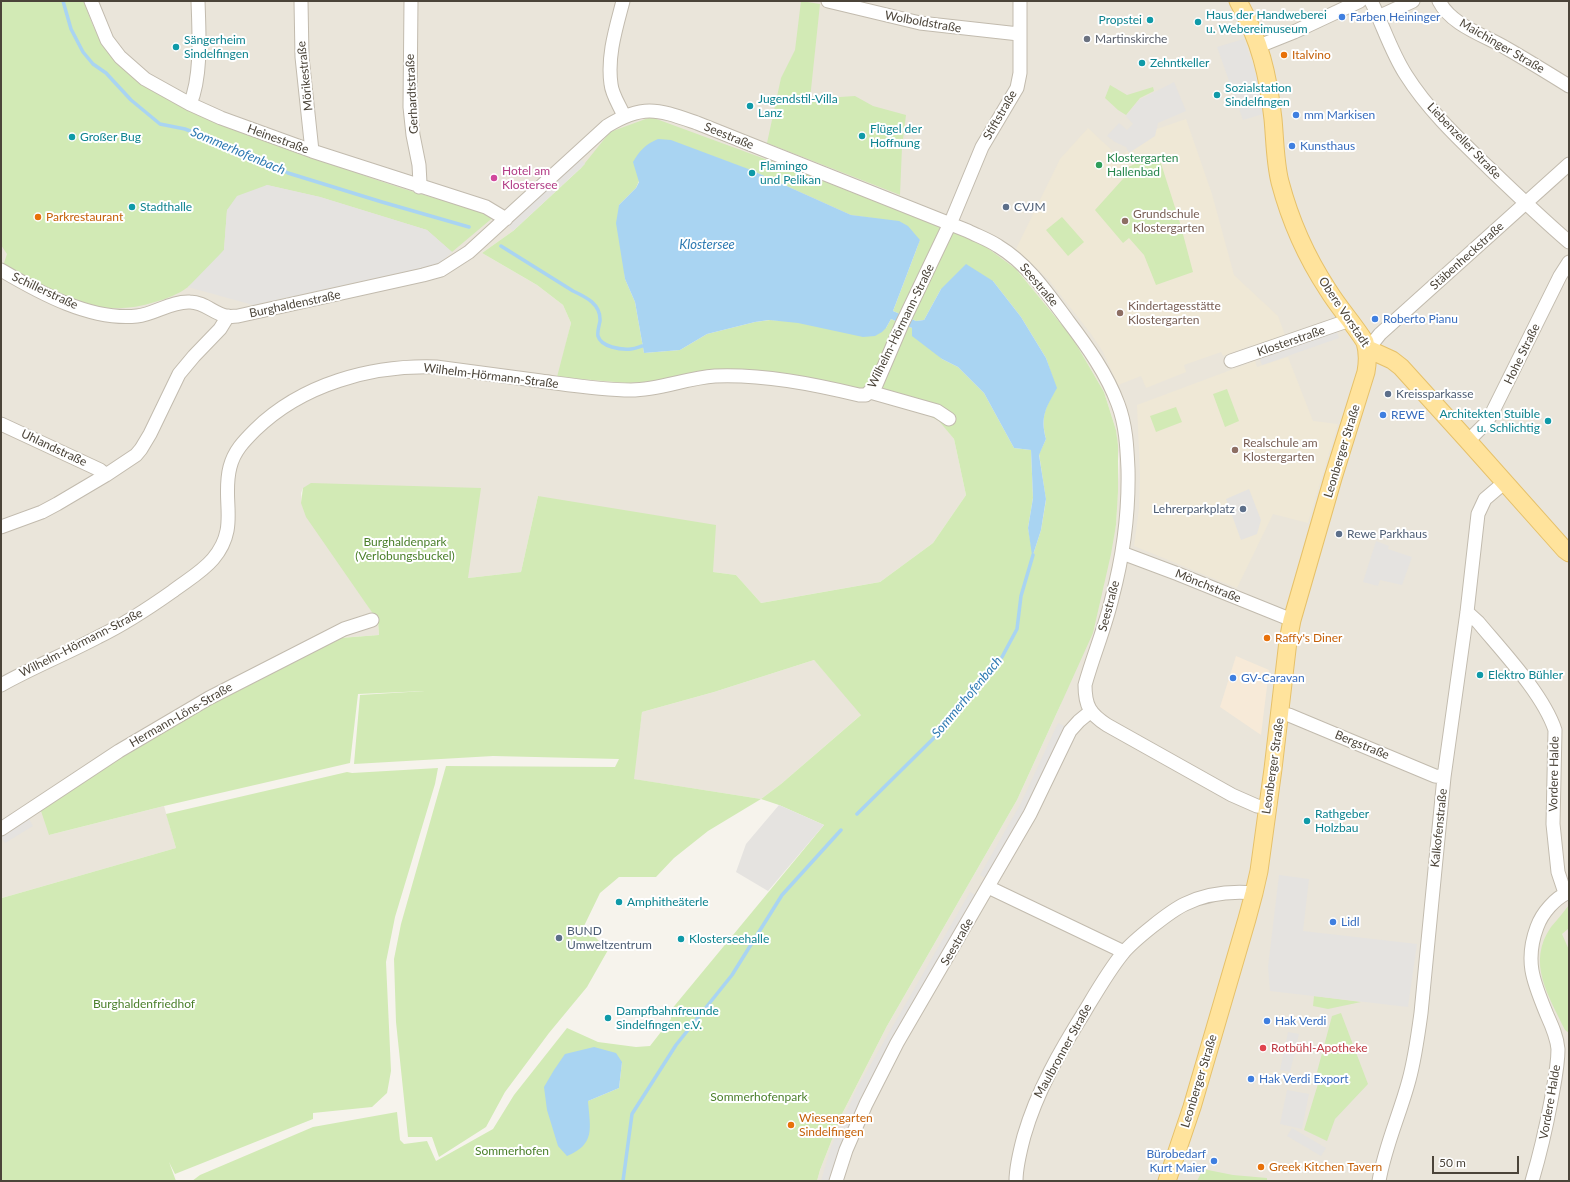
<!DOCTYPE html>
<html>
<head>
<meta charset="utf-8">
<style>
	body { margin:0 }
	#map { position:relative; width:1570px; height:1182px; overflow:hidden; background:#f6f3ec; font-family:Lato,sans-serif }
	canvas { display:block }
	.frame { position:absolute; inset:0; border:2px solid #4b4439; pointer-events:none }
	.scale { position:absolute; left:1432px; top:1156px; width:87px; height:18px; box-sizing:border-box; border:2px solid #4b4439; border-top:0; padding-left:5px; font-size:12px; line-height:14px; white-space:nowrap; color:#4b4439; -webkit-text-stroke:3px #fff; paint-order:stroke }
</style>
</head>
<body>
<div id="map">
<canvas width="1570" height="1182"></canvas>
<div class="frame"></div>
<div class="scale">50 m</div>
</div>
<script>
const ctx = document.querySelector('canvas').getContext('2d');
ctx.lineJoin = 'round';
function fill(path, color) { ctx.fillStyle = color; ctx.fill(path, 'evenodd'); }
function stroke(path, color, width, dash) { ctx.strokeStyle = color; ctx.lineWidth = width; ctx.lineCap = dash ? 'butt' : 'round'; ctx.setLineDash(dash || []); ctx.stroke(path); }
function drawText(font, color, halo, rows, align = 'center') {
  ctx.font = font + ' Lato,sans-serif'; ctx.lineWidth = 4; ctx.setLineDash([]); ctx.textBaseline = 'middle'; ctx.strokeStyle = halo; ctx.fillStyle = color; for (const [text, x, y, turn = 0] of rows) {
    ctx.save(); ctx.translate(x, y); ctx.rotate((+turn || 0) * Math.PI / 180); ctx.textAlign = isNaN(turn) ? turn : align; if (halo) ctx.strokeText(text, 0, 0); ctx.fillText(text, 0, 0); ctx.restore();
  }
}
fill(new Path2D(`
	M1,1H1569V1181H817L820,1170L842,1114L887,1026L1017,800L1060,706L1116,525L1119,461L1116,430L1104,392L1072,337L1016,269L585,164L513,231L482,253L537,285L563,305L571,323L558,377L662,380L771,374L886,393L940,421L954,439L966,495L933,543L880,582L761,603L736,575L713,572L538,496L521,572L468,578L303,488L301,493L302,505L378,621L379,635L340,638L49,835L164,806L176,848L2,898Z
	M814,660L862,714L781,784L761,799L633,779L642,712L714,692Z`), '#eae5da');
fill(new Path2D(`
	M1236,656L1269,670L1261,735L1220,707Z`), '#f7ead8');
fill(new Path2D(`
	M1186,119L1212,194L1234,275L1278,316L1285,335L1253,347L1252,345L1223,356L1221,352L1184,365L1186,372L1146,388L1141,376L1118,385L1103,352L1091,334L1048,279L1016,249L1060,159L1088,128L1119,157L1157,129Z
	M1288,357L1313,421L1338,424L1308,523L1273,514L1237,588L1134,546L1139,509L1140,475L1137,405L1255,361L1257,367Z`), '#efe8d6');
fill(new Path2D(`
	M1,1H84C92,26 103,51 123,68C150,92 187,103 219,117C269,139 319,160 371,178C412,192 454,204 496,215L452,252L427,230L320,197L267,185L227,210L224,250C214,261 200,278 188,287C179,294 166,299 155,302C97,321 52,293 3,266L7,254L1,245Z
	M801,1L820,4L810,99L855,96L873,106L906,115L902,147L900,195L767,143L781,78L795,50Z
	M1110,85L1127,95L1153,87L1154,91L1140,98L1126,115L1118,110L1105,98Z
	M651,117L950,227L986,247L1016,269L1072,337L1104,392L1116,430L1118,445V492L1116,525L1111,554L1093,633L1060,706L1017,800L887,1026L842,1114L820,1170L817,1181H192L200,1175L313,1127L397,1112L400,1140L404,1144L427,1141L436,1161L493,1129L514,1095L567,1028L598,1042L636,1047L650,1046L671,1019V1010L824,825L779,805L761,799L708,831L674,858L656,877H619L600,893L584,926L608,950L587,987L549,1033L505,1092L486,1127L439,1157L432,1137H408L396,1022L394,959L401,924L446,766L615,767L619,759L493,756L354,764L360,695L425,691L358,694L350,763L164,806L49,835L40,808L152,734L340,638L379,635L378,621L306,517L301,503L303,488L311,483L481,488L468,578L521,572L538,496L716,525L713,572L736,575L761,603L880,582L933,543L966,495L954,439L939,421L886,393L771,374L627,383L557,377L571,323L563,305L537,285L482,253L513,231L581,168L610,132ZM751,170L851,215L872,218L920,240L893,311L916,321L924,320L941,289L993,281L1021,317L1046,358L1056,388C1046,408 1040,415 1046,439L1039,454L1046,500L1041,530L1033,555L1028,528L1033,498L1031,450L1014,448L984,393L958,367L942,359L912,328L891,319L886,328L770,320L755,322L707,334L680,350L644,353L635,302L625,279L619,205L636,188L639,181ZM814,660L861,715L781,784L761,799L634,779L642,712L714,692ZM622,1062L619,1088L588,1101Z
	M1158,154L1180,223L1193,272L1156,285L1144,255L1129,238L1123,243L1095,210L1131,170L1128,167Z
	M1062,217L1084,242L1068,256L1046,230Z
	M1227,389L1239,421L1225,427L1213,394Z
	M1176,407L1182,422L1156,432L1150,416Z
	M438,768L435,784L395,917L386,962L391,1071L387,1093L372,1107L313,1113V1119L175,1174L169,1162L176,1181H1V895L2,898L176,848L166,814L347,772L352,773Z
	M1569,905V928L1562,934L1569,950V1033L1565,1030C1549,996 1526,963 1551,927C1557,920 1563,913 1569,905Z
	M1314,996L1361,1002L1328,1009L1313,1006Z
	M1341,1013L1368,1084L1335,1119L1327,1141L1304,1130L1321,1074L1317,1072L1332,1016Z
	M1203,1169L1233,1175L1267,1178V1181H1197Z`), '#d2eab5');
fill(new Path2D(`
	M1244,39L1258,80L1263,114L1243,120L1217,47Z
	M1174,82L1186,111L1158,123L1155,136L1129,153L1126,147L1115,142L1107,136L1119,123L1127,130L1133,124L1126,116L1139,100Z
	M580,158L585,164L513,231L507,225Z
	M267,185L320,197L427,230L452,252L439,264L253,305L188,287L224,250L227,210L237,196Z
	M1336,329L1339,338L1262,365L1259,357Z
	M1249,489L1261,520L1257,534L1241,540L1226,499Z
	M1376,541L1389,546L1388,549L1412,557L1402,585L1380,580L1378,586L1363,582Z
	M1058,723L1066,727L1022,819L987,879L980,875L1021,803Z
	M779,805L824,825L768,891L736,872L746,844Z
	M29,819L33,826L5,843L1,837Z
	M1279,875L1309,879L1303,931L1417,944L1408,1007L1270,991L1268,967Z
	M970,892L976,895L858,1105L842,1141L829,1181H821L830,1150L856,1090Z
	M1288,1032L1299,1034L1290,1072L1280,1070Z
	M1287,1090L1309,1094L1302,1129L1280,1124Z
	M1292,1128L1326,1148L1321,1156L1287,1136Z`), '#e5e3e0');
fill(new Path2D(`
	M658,139L671,140L751,170L851,215L899,221L908,226L920,240L893,311L916,321L924,320L941,289L966,264L993,281L1021,317L1046,358L1057,388C1046,408 1040,416 1046,439L1039,455L1046,499L1041,530L1033,555H1032L1028,528L1033,498L1031,450L1014,448L984,393L958,367L942,359L912,336V328L891,319L886,328L882,332L875,336L863,337L798,323L769,320L755,322L707,334L680,350L644,353L635,302L625,279L616,223L619,205L636,188L639,182L633,162C640,150 646,144 658,139Z
	M594,1047L616,1053L622,1062L619,1088L588,1101C590,1128 596,1144 567,1156L558,1146L547,1110L544,1087L554,1070L565,1054Z`), '#a9d4f2');
stroke(new Path2D(`
	M63,1L71,29L83,52L93,64L106,73L131,100L160,124L185,129L254,156L288,173L382,202L469,227
	M501,246L573,291C586,297 601,304 600,321C599,326 597,332 598,336C601,347 621,350 631,349C634,349 639,347 642,346
	M857,814L943,729L1002,657L1017,629L1021,596L1033,555
	M623,1181L632,1114L676,1045L732,975L782,895L841,830`), '#a9d4f2', 3.5);
const minor = new Path2D(`
	M91,1L107,40L120,57L145,79L190,104L221,118L312,151L486,207L506,219
	M301,1L302,57L312,151
	M411,1L410,107L413,135L419,165L420,183L419,187
	M623,1C616,28 607,56 611,84C612,95 620,106 624,116
	M828,1L920,23L1019,34
	M1371,1C1383,25 1391,52 1406,75C1428,110 1459,139 1489,168C1515,193 1541,218 1569,242
	M1439,1C1451,25 1484,35 1506,48C1527,60 1548,73 1569,86
	M1378,17L1413,1
	M1259,46L1294,32L1360,1
	M190,104C202,76 199,32 198,1
	M1,270C40,293 91,321 137,316C155,314 171,301 190,302C204,302 213,313 226,316C230,317 234,316 238,316L423,275L441,270L469,252L607,126C644,103 659,110 697,123L968,231C978,236 989,240 998,246C1028,264 1048,294 1068,321C1087,346 1107,374 1118,404C1126,425 1127,447 1128,469C1129,513 1123,557 1112,598C1105,628 1093,656 1085,685C1085,706 1090,714 1107,725L1232,795L1257,806L1267,807
	M1368,349L1380,334L1569,164
	M1231,361L1350,320
	M870,392L937,411L949,419
	M1,424L100,470L106,475
	M1468,441L1487,422L1493,411L1560,276L1569,262
	M1,527L42,512L57,504L106,475L136,455L141,449L150,434L179,374L194,356L220,329L228,316
	M1122,553L1178,574L1292,620
	M1467,612L1478,622C1503,652 1543,694 1555,730L1553,824L1558,872L1565,893
	M1,685C33,667 66,654 98,637C125,624 149,608 173,591C186,581 202,572 213,559C240,527 221,501 230,467C234,451 244,441 255,430C302,384 371,365 436,367C471,372 506,376 541,381C571,385 601,390 631,390C660,390 686,378 715,376C763,374 813,384 859,395H866L876,385L902,324L953,217L982,147L1017,88L1020,73V1
	M1280,713L1289,715L1435,776L1444,777
	M1,829L119,751L209,698L344,629L372,620
	M988,887L1124,952
	M836,1181L846,1150L866,1104L897,1043L1030,814L1070,731L1079,721L1090,712
	M1016,1181C1016,1166 1020,1151 1024,1136C1037,1091 1060,1051 1085,1011C1097,991 1109,970 1123,953C1134,940 1170,911 1185,904C1206,894 1231,891 1254,893
	M1379,1181C1385,1146 1400,1114 1409,1080C1415,1058 1418,1035 1421,1013L1444,777L1467,612L1478,514L1485,499L1505,482
	M1532,1181C1540,1154 1546,1128 1551,1101C1554,1084 1558,1067 1558,1049C1557,1037 1552,1026 1547,1015C1534,983 1524,962 1537,927C1542,913 1555,898 1569,892`);
const major = new Path2D(`
	M1368,349L1392,360L1401,367L1468,441L1565,550L1569,553
	M1167,1181L1192,1107L1247,919L1254,893L1259,871L1273,769L1288,641L1292,620L1333,478L1366,372C1368,361 1368,352 1365,342C1354,324 1339,308 1328,290C1307,258 1290,220 1280,182C1275,162 1275,140 1273,119C1268,74 1260,41 1238,1`);
stroke(minor, '#c2bbae', 15);
stroke(major, '#e6c16a', 19);
stroke(minor, '#fff', 13);
stroke(major, '#ffe39c', 17);
for (const [x, y, r, color] of [
	[1342,17,4,"#3f7fe0"],
	[1150,20,4,"#0f9aa8"],
	[1198,22,4,"#0f9aa8"],
	[1087,39,4,"#6b7280"],
	[176,47,4,"#0f9aa8"],
	[1284,55,4,"#e8710a"],
	[1142,63,4,"#0f9aa8"],
	[1217,95,4,"#0f9aa8"],
	[750,106,4,"#0f9aa8"],
	[1296,115,4,"#3f7fe0"],
	[862,136,4,"#0f9aa8"],
	[72,137,4,"#0f9aa8"],
	[1292,146,4,"#3f7fe0"],
	[1099,165,4,"#2e9e5b"],
	[752,173,4,"#0f9aa8"],
	[494,178,4,"#d1479c"],
	[132,207,4,"#0f9aa8"],
	[1006,207,4,"#5c6f8a"],
	[38,217,4,"#e8710a"],
	[1125,221,4,"#8d6e63"],
	[1120,313,4,"#8d6e63"],
	[1375,319,4,"#3f7fe0"],
	[1388,394,4,"#5c6f8a"],
	[1383,415,4,"#3f7fe0"],
	[1548,421,4,"#0f9aa8"],
	[1235,450,4,"#8d6e63"],
	[1243,509,4,"#5c6f8a"],
	[1339,534,4,"#5c6f8a"],
	[1267,638,4,"#e8710a"],
	[1480,675,4,"#0f9aa8"],
	[1233,678,4,"#3f7fe0"],
	[1307,821,4,"#0f9aa8"],
	[619,902,4,"#0f9aa8"],
	[1333,922,4,"#3f7fe0"],
	[559,938,4,"#5c6f8a"],
	[681,939,4,"#0f9aa8"],
	[608,1018,4,"#0f9aa8"],
	[1267,1021,4,"#3f7fe0"],
	[1263,1048,4,"#e0444e"],
	[1251,1079,4,"#3f7fe0"],
	[791,1125,4,"#e8710a"],
	[1214,1161,4,"#3f7fe0"],
	[1261,1167,4,"#e8710a"]
]) { const dot = new Path2D(); dot.arc(x, y, r, 0, 2 * Math.PI); ctx.fillStyle = color; ctx.fill(dot); stroke(dot, '#fff', 1.5); }
drawText('12px', '#0d838f', '#fff', [
	["Haus der Handweberei",1206,15],
	["u. Webereimuseum",1206,29],
	["Propstei",1142,20,"right"],
	["Sängerheim",184,40],
	["Sindelfingen",184,54],
	["Zehntkeller",1150,63],
	["Sozialstation",1225,88],
	["Sindelfingen",1225,102],
	["Jugendstil-Villa",758,99],
	["Lanz",758,113],
	["Flügel der",870,129],
	["Hoffnung",870,143],
	["Großer Bug",80,137],
	["Flamingo",760,166],
	["und Pelikan",760,180],
	["Stadthalle",140,207],
	["Architekten Stuible",1540,414,"right"],
	["u. Schlichtig",1540,428,"right"],
	["Elektro Bühler",1488,675],
	["Rathgeber",1315,814],
	["Holzbau",1315,828],
	["Amphitheäterle",627,902],
	["Klosterseehalle",689,939],
	["Dampfbahnfreunde",616,1011],
	["Sindelfingen e.V.",616,1025]
], 'left');
drawText('12px', '#366cbe', '#fff', [
	["Farben Heininger",1350,17],
	["mm Markisen",1304,115],
	["Kunsthaus",1300,146],
	["Roberto Pianu",1383,319],
	["REWE",1391,415],
	["GV-Caravan",1241,678],
	["Lidl",1341,922],
	["Hak Verdi",1275,1021],
	["Hak Verdi Export",1259,1079],
	["Bürobedarf",1206,1154,"right"],
	["Kurt Maier",1206,1168,"right"]
], 'left');
drawText('12px', '#4b4439', '#fff', [
	["Wolboldstraße",923,22,10],
	["Maichinger Straße",1502,46,30],
	["Mörikestraße",305,76,-96],
	["Gerhardtstraße",412,94,-93],
	["Stiftstraße",1000,115,-60],
	["Seestraße",729,136,22],
	["Heinestraße",278,139,20],
	["Liebenzeller Straße",1464,141,46],
	["Stäbenheckstraße",1467,256,-42],
	["Seestraße",1039,285,50],
	["Schillerstraße",45,291,25],
	["Burghaldenstraße",295,304,-12],
	["Obere Vorstadt",1344,312,56],
	["Wilhelm-Hörmann-Straße",901,326,-64],
	["Klosterstraße",1291,341,-19],
	["Hohe Straße",1522,354,-64],
	["Wilhelm-Hörmann-Straße",491,376,7],
	["Uhlandstraße",54,448,25],
	["Leonberger Straße",1342,451,-73],
	["Mönchstraße",1208,586,22],
	["Seestraße",1109,606,-75],
	["Wilhelm-Hörmann-Straße",81,643,-27],
	["Hermann-Löns-Straße",181,715,-30],
	["Bergstraße",1362,745,22],
	["Leonberger Straße",1273,766,-82],
	["Vordere Halde",1554,774,-89],
	["Kalkofenstraße",1439,828,-84],
	["Seestraße",957,942,-60],
	["Maulbronner Straße",1063,1051,-61],
	["Leonberger Straße",1199,1081,-73],
	["Vordere Halde",1550,1102,-80]
]);
drawText('12px', '#5b616d', '#fff', [
	["Martinskirche",1095,39]
], 'left');
drawText('12px', '#c56008', '#fff', [
	["Italvino",1292,55],
	["Parkrestaurant",46,217],
	["Raffy's Diner",1275,638],
	["Wiesengarten",799,1118],
	["Sindelfingen",799,1132],
	["Greek Kitchen Tavern",1269,1167]
], 'left');
drawText('12px', '#27864d', '#fff', [
	["Klostergarten",1107,158],
	["Hallenbad",1107,172]
], 'left');
drawText('12px', '#b23c85', '#fff', [
	["Hotel am",502,171],
	["Klostersee",502,185]
], 'left');
drawText('12px', '#4e5e75', '#fff', [
	["CVJM",1014,207],
	["Kreissparkasse",1396,394],
	["Lehrerparkplatz",1235,509,"right"],
	["Rewe Parkhaus",1347,534],
	["BUND",567,931],
	["Umweltzentrum",567,945]
], 'left');
drawText('12px', '#785e54', '#fff', [
	["Grundschule",1133,214],
	["Klostergarten",1133,228],
	["Kindertagesstätte",1128,306],
	["Klostergarten",1128,320],
	["Realschule am",1243,443],
	["Klostergarten",1243,457]
], 'left');
drawText('12px', '#4a7f2a', '#fff', [
	["Burghaldenpark",405,542],
	["(Verlobungsbuckel)",405,556],
	["Burghaldenfriedhof",144,1004],
	["Sommerhofenpark",759,1097],
	["Sommerhofen",512,1151]
]);
drawText('12px', '#be3a42', '#fff', [
	["Rotbühl-Apotheke",1271,1048]
], 'left');
drawText('italic 13px', '#2e7ab2', '#fff', [
	["Sommerhofenbach",238,151,23],
	["Klostersee",707,245],
	["Sommerhofenbach",967,697,-50]
]);
</script>
</body>
</html>
